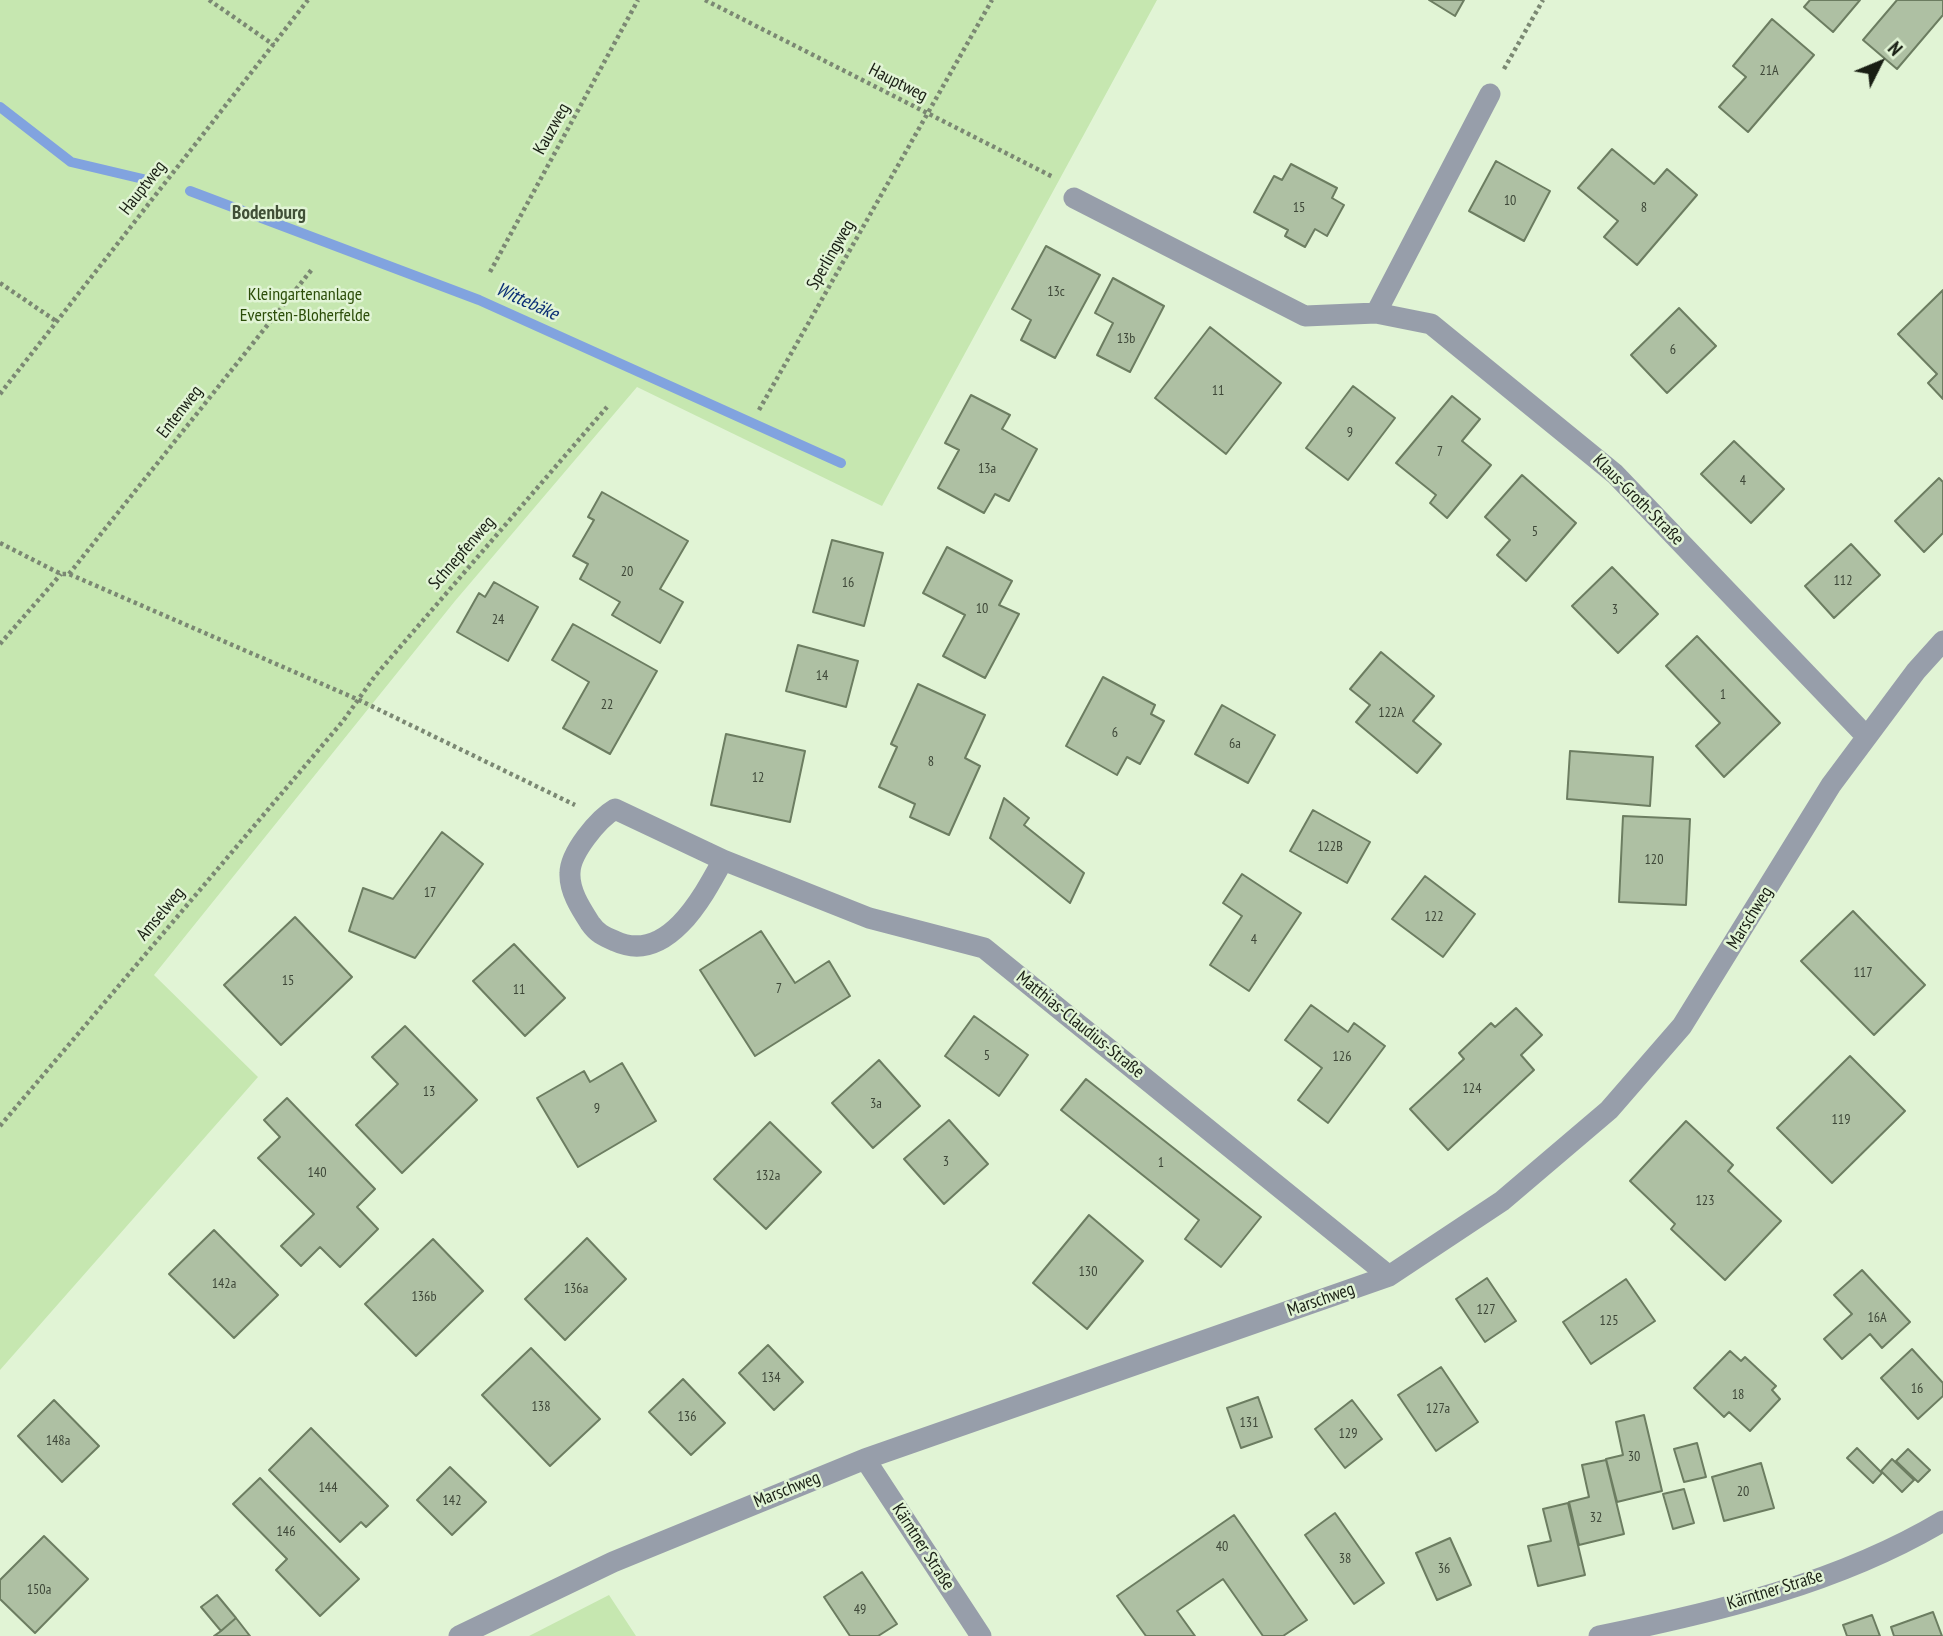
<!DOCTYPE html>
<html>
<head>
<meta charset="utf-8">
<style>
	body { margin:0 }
	#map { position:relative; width:1943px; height:1636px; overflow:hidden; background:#e1f4d5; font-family:"PT Sans Narrow",sans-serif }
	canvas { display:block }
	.north { position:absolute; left:1845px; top:28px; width:70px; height:70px; -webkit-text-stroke:5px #e1f4d5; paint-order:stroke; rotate:47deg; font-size:19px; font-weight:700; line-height:28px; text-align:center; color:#191f14 }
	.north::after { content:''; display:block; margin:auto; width:24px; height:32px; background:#191f14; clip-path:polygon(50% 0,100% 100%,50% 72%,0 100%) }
</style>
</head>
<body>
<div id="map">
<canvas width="1943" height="1636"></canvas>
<div class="north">N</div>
</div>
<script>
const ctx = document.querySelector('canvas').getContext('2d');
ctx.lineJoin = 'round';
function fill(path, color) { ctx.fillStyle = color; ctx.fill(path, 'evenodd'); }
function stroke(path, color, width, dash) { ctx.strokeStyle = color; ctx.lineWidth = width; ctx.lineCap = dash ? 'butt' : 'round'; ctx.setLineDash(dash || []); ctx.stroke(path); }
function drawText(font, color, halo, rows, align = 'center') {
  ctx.font = font + ' "PT Sans Narrow",sans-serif'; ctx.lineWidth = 5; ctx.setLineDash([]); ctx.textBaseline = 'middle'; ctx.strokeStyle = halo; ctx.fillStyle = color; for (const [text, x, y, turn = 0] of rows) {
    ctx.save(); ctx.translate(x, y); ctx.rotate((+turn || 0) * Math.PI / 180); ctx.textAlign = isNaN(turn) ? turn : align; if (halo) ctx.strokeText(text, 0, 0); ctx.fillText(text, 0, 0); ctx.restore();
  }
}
fill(new Path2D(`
	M0,0H1157L882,506L637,387L455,601L154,975L258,1077L0,1370Z
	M609,1595L636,1636H529Z`), '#c6e7b0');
stroke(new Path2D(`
	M0,107L71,162L143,179
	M190,191L479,300L841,463`), '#81a3df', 10);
const building = new Path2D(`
	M1429,0H1464L1455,16Z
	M1810,0H1860L1833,32L1804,7Z
	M1897,0H1943V15L1897,69L1863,40Z
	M1772,19L1814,55L1748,132L1719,107L1746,77L1733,66Z
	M1612,149L1654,184L1667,169L1697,195L1637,265L1604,237L1618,221L1578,188Z
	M1496,161L1550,191L1524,241L1469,211Z
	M1291,164L1337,188L1332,198L1344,205L1327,236L1315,229L1305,247L1285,236L1288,230L1254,212L1274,176L1282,180Z
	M1046,246L1100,275L1055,358L1021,340L1031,320L1012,309Z
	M1113,278L1164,306L1130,372L1097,355L1113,323L1095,313Z
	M1943,290V399L1928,383L1937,374L1898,334Z
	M1679,308L1716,346L1667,393L1631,355Z
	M1210,327L1281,383L1226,454L1155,398Z
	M1353,386L1395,418L1348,480L1306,448Z
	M971,395L1010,415L1002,429L1037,449L1009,501L995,494L984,513L938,488L959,450L945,443Z
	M1452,396L1480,419L1462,441L1491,465L1447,518L1430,503L1436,495L1396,463Z
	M1734,441L1784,489L1751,523L1701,474Z
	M1522,475L1576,523L1526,581L1497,555L1510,540L1485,517Z
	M1939,478L1943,482V533L1924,552L1895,521Z
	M602,492L688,541L660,589L683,602L660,643L612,615L620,602L580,579L588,564L573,556L594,520L588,517Z
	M832,540L883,553L864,626L813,612Z
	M1851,544L1880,575L1834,618L1805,586Z
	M947,547L1012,581L999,605L1019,614L985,678L943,656L965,615L923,593Z
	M1612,567L1658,614L1618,653L1572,606Z
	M494,582L538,607L508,661L457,632L479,593L485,597Z
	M573,624L657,671L610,754L563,728L589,682L552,660Z
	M1697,636L1780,723L1724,777L1696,746L1720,723L1666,666Z
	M798,645L858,661L846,707L786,691Z
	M1381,652L1434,696L1413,721L1441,744L1417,773L1356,722L1370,705L1350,689Z
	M1103,677L1155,705L1151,714L1164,721L1140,764L1127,757L1117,775L1066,746Z
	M918,684L985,715L965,758L980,766L949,835L910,817L915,804L879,787L897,747L891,744Z
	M1222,705L1275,735L1248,783L1195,754Z
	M726,734L805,751L790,822L711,805Z
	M1570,751L1653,757L1650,806L1567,799Z
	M1004,798L1029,818L1024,825L1084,873L1070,903L990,838Z
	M1313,810L1370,842L1347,883L1290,851Z
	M1623,816L1690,819L1686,905L1619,902Z
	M442,832L483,864L415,958L349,931L363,888L393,899Z
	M1242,874L1301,913L1249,991L1210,965L1242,916L1223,903Z
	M1425,876L1475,914L1443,957L1392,919Z
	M1853,911L1925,985L1874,1035L1801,961Z
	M295,917L352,977L281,1045L224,985Z
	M761,931L795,983L829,961L850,996L755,1056L700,970Z
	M514,944L565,998L525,1036L473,981Z
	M1311,1005L1348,1032L1354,1023L1385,1046L1328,1123L1298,1100L1322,1068L1285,1040Z
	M1516,1008L1542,1035L1521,1055L1534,1070L1448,1150L1410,1109L1464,1059L1459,1053L1491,1023L1495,1027Z
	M974,1016L1028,1055L999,1096L945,1056Z
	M405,1026L477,1100L402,1173L356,1125L398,1084L372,1057Z
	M1850,1056L1905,1111L1832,1183L1777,1128Z
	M879,1060L920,1106L873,1148L832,1103Z
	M622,1063L656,1121L578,1167L537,1098L584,1071L590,1082Z
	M1086,1079L1261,1217L1221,1267L1185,1239L1199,1220L1061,1110Z
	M287,1098L375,1189L357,1207L378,1229L340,1267L320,1247L301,1266L281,1246L314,1214L258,1158L280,1137L264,1120Z
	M949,1120L988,1164L944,1204L904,1159Z
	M1686,1121L1733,1165L1728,1171L1781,1221L1725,1280L1671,1229L1675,1224L1630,1181Z
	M770,1122L821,1172L766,1229L714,1179Z
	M1089,1215L1143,1261L1087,1329L1033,1283Z
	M214,1230L278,1295L234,1338L169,1274Z
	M587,1238L626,1279L565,1340L525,1299Z
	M433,1239L483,1291L416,1356L365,1304Z
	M1862,1270L1910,1322L1882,1348L1870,1334L1842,1359L1824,1339L1852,1314L1834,1295Z
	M1487,1278L1516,1321L1485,1342L1456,1299Z
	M1626,1279L1655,1321L1591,1364L1563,1322Z
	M768,1345L803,1382L774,1410L739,1373Z
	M531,1348L600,1419L550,1466L482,1395Z
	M1912,1349L1943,1383V1396L1918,1419L1881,1378Z
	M1730,1351L1741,1361L1745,1357L1776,1386L1772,1390L1780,1399L1750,1431L1729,1412L1724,1417L1694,1388Z
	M1441,1367L1478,1422L1436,1451L1398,1395Z
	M683,1379L725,1423L691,1455L649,1412Z
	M1258,1397L1272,1437L1241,1448L1227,1408Z
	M54,1400L99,1446L62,1482L18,1436Z
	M1352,1400L1382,1439L1345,1468L1315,1429Z
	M1644,1415L1662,1491L1617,1502L1606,1459L1623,1455L1616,1422Z
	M311,1428L388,1506L366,1527L361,1522L340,1542L269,1470Z
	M1697,1443L1706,1477L1684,1482L1674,1449Z
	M1857,1448L1882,1473L1873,1483L1847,1458Z
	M1908,1449L1930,1470L1918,1482L1896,1461Z
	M1892,1459L1914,1480L1902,1492L1881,1471Z
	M1606,1460L1624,1534L1579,1545L1569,1502L1589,1497L1582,1465Z
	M1761,1463L1774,1508L1724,1521L1712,1477Z
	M450,1467L486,1502L452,1535L417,1500Z
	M260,1478L359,1579L320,1616L276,1570L287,1559L233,1504Z
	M1684,1489L1694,1523L1673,1529L1663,1494Z
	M1568,1503L1585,1575L1538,1586L1528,1546L1551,1541L1543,1509Z
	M1335,1513L1384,1583L1354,1604L1305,1535Z
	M1234,1515L1307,1620L1283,1636H1263L1223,1579L1177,1611L1195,1636H1146L1117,1596Z
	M44,1536L88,1579L35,1633L0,1599V1580Z
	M1450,1538L1471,1585L1437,1600L1416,1553Z
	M862,1572L897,1624L878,1636H850L824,1597Z
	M217,1595L236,1618L221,1631L201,1607Z
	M1933,1612L1942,1636H1894L1891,1627Z
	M1872,1615L1880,1636H1847L1843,1625Z
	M236,1618L250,1636H214L221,1631Z`);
fill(building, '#aec0a3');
stroke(building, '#6c7d61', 2);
stroke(new Path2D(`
	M209,0L274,45
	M705,0L1053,177
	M1504,69L1543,0
	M490,272L638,0
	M0,283L56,321
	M0,394L308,0
	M759,410L992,0
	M0,543L61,574H69L359,700L575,805
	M69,574L313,268
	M0,644L61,574
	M0,1126L343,721L375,676L607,407`), '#7b8873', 4.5, [3.5, 3.5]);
stroke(new Path2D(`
	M1074,198L1305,316L1376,313L1431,324L1615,474L1866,736
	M1376,313L1490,94
	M723,860C703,897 667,965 615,941C603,936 597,933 590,923C581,909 569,891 570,873C570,853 598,819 615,809L723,860L869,918L984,948L1389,1276
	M865,1459L981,1636
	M459,1636L613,1562L865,1459L1389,1276L1502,1201L1609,1110L1682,1026L1831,785L1916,671L1943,641
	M1599,1636C1717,1612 1839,1583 1943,1521`), '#979eaa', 21);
drawText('14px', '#3e4738', null, [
	["21A",1769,71],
	["10",1510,201],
	["15",1299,208],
	["8",1644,208],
	["13c",1056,292],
	["13b",1126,339],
	["6",1673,350],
	["11",1218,391],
	["9",1350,433],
	["7",1440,452],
	["13a",987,469],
	["4",1743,481],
	["5",1535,532],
	["20",627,572],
	["112",1843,581],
	["16",848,583],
	["10",982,609],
	["3",1615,610],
	["24",498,620],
	["14",822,676],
	["1",1723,695],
	["22",607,705],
	["122A",1391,713],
	["6",1115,733],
	["6a",1235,744],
	["8",931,762],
	["12",758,778],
	["122B",1330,847],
	["120",1654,860],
	["17",430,893],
	["122",1434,917],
	["4",1254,940],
	["117",1863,973],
	["15",288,981],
	["7",779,989],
	["11",519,990],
	["5",987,1056],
	["126",1342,1057],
	["124",1472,1089],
	["13",429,1092],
	["3a",876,1104],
	["9",597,1109],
	["119",1841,1120],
	["3",946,1162],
	["1",1161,1163],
	["140",317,1173],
	["132a",768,1176],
	["123",1705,1201],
	["130",1088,1272],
	["142a",224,1284],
	["136a",576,1289],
	["136b",424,1297],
	["127",1486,1310],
	["16A",1877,1318],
	["125",1609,1321],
	["134",771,1378],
	["16",1917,1389],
	["18",1738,1395],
	["138",541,1407],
	["127a",1438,1409],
	["136",687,1417],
	["131",1249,1423],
	["129",1348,1434],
	["148a",58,1441],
	["30",1634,1457],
	["144",328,1488],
	["20",1743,1492],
	["142",452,1501],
	["32",1596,1518],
	["146",286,1532],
	["40",1222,1547],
	["38",1345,1559],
	["36",1444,1569],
	["150a",39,1590],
	["49",860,1610]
]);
drawText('18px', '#191f14', '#e1f4d5', [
	["Hauptweg",898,83,27],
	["Kauzweg",552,129,-61],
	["Hauptweg",143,188,-52],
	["Sperlingweg",831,255,-60],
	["Entenweg",180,412,-52],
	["Klaus-Groth-Straße",1638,500,45],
	["Schnepfenweg",462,553,-49],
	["Amselweg",161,914,-50],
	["Marschweg",1750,918,-58],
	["Matthias-Claudius-Straße",1080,1025,39],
	["Marschweg",1321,1300,-19],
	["Marschweg",787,1490,-22],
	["Kärntner Straße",923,1547,57],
	["Kärntner Straße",1775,1590,-17]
]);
drawText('18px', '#2b4d08', '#e1f4d5', [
	["Kleingartenanlage",305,295],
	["Eversten-Bloherfelde",305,316]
]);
drawText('bold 19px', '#415037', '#e1f4d5', [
	["Bodenburg",269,214]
]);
drawText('italic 19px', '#0d3176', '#e1f4d5', [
	["Wittebäke",527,302,24]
]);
</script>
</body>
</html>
